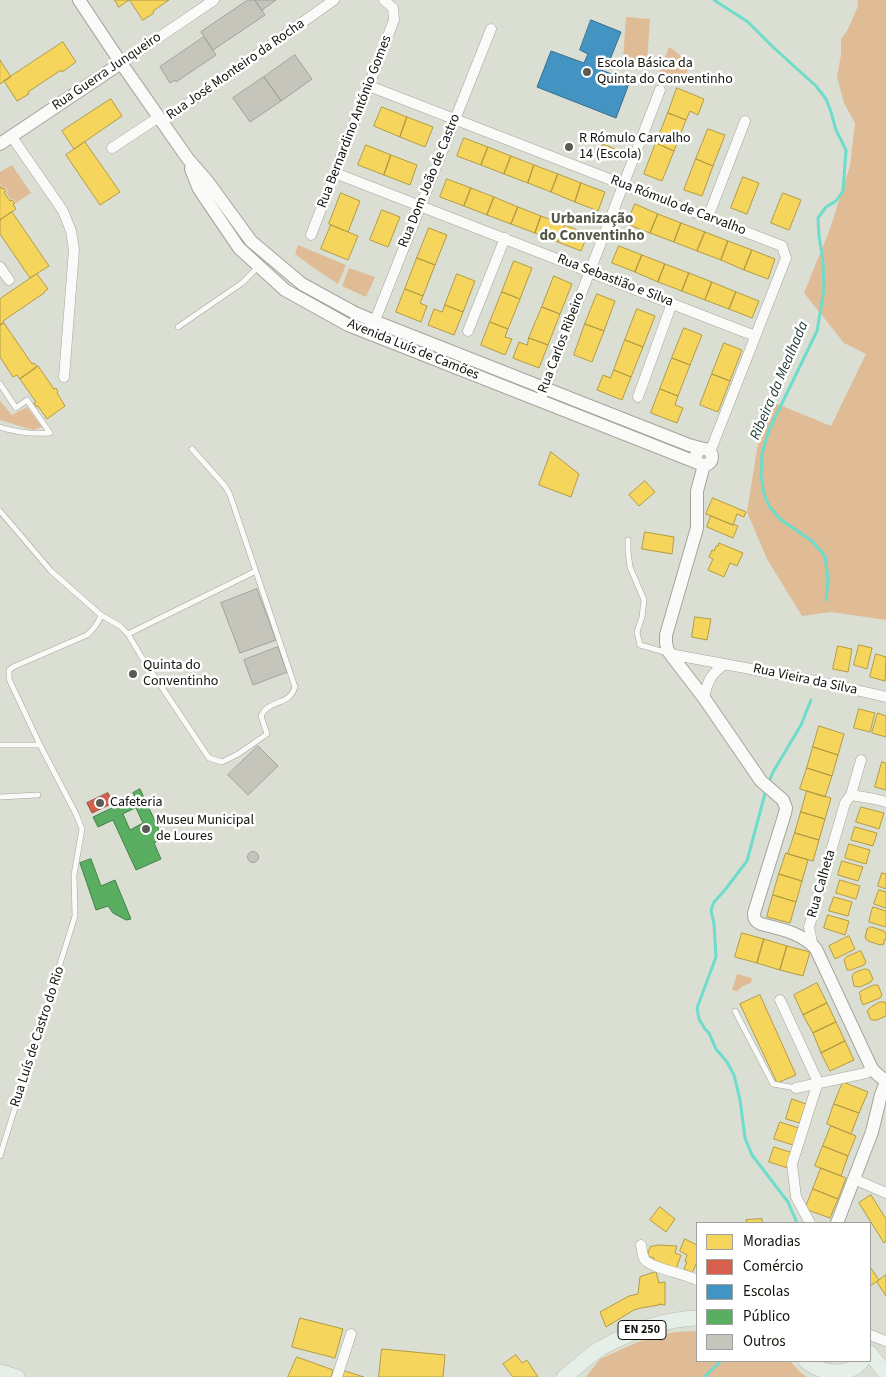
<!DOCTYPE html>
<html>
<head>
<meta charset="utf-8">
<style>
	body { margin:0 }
	#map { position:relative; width:886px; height:1377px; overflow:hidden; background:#dbdfd3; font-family:"Source Sans 3",sans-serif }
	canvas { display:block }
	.legend { position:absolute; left:696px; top:1222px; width:175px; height:140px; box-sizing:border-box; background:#fff; border:1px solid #a0a19e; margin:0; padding:6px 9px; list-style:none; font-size:15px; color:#12150d }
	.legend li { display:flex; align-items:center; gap:10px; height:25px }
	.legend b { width:25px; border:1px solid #a0a19e }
</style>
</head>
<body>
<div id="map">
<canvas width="886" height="1377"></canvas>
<ul class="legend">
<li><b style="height:14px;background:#f6d55c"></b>Moradias</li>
<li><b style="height:14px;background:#d6604d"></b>Comércio</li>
<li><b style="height:14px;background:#4393c3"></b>Escolas</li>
<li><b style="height:14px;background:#5aae61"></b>Público</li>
<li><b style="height:14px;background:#c5c5bb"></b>Outros</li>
</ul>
</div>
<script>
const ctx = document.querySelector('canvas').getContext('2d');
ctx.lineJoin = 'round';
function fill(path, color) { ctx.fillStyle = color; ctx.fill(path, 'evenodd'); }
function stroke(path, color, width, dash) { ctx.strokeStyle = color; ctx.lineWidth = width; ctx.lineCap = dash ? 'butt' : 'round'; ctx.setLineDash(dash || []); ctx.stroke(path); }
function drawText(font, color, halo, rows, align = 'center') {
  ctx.font = font + ' "Source Sans 3",sans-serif'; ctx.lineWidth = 5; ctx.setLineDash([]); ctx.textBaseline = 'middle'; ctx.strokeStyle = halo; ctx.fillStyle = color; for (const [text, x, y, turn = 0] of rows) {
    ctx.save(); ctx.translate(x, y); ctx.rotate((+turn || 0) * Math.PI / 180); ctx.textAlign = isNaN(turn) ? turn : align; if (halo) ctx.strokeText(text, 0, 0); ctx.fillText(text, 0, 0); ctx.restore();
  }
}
fill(new Path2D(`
	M858,0H886V620L831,612L802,616L767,559L747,512L765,399L831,426L866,354L844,343L804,293L830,229L850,166L855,123L844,103L837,77L841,55V39L847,31L858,6Z
	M626,17L650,19L647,62L623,60Z
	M669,47C684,55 691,68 686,85L659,74Z
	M12,165L31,193L16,203L13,199L11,200L6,192L8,191L5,187L3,188L0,184V172Z
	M298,245L346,265L338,284L311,266L295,254Z
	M349,268L375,277L366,297L342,286Z
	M0,401L12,415L27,407L42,427L33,430L0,420Z
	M737,974L752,978L751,983L743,986L737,991L732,990Z
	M697,1331V1361H790L801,1373L807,1377H586L600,1359L638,1342L675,1332Z`), '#dfbc95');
const homes = new Path2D(`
	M115,0H129L119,7Z
	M130,0H169L153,11L154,13L143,20Z
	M63,42L76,62L62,72L61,70L28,92L29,94L17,101L4,81Z
	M0,60L11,77L0,84Z
	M677,88L704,99L698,115L690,111L686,120L668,113Z
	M111,99L122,116L74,149L62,131Z
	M382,107L407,117L400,137L374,126Z
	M668,113L686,120L674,151L656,143Z
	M407,117L433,127L425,147L400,137Z
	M708,129L725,135L713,166L696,159Z
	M464,138L488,147L481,165L457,156Z
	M85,142L120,192L100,205L66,155Z
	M656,143L674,151L662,181L644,174Z
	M603,144L615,149L612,154L601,150Z
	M366,145L391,155L384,175L358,165Z
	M488,147L511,156L504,174L481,165Z
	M391,155L417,165L410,185L384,175Z
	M511,156L534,165L528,183L504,174Z
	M696,159L713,166L702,196L684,190Z
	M534,165L558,174L551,192L528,183Z
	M558,174L581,183L575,202L551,192Z
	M743,177L759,183L747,214L731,208Z
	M447,179L471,188L464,206L440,197Z
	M581,183L605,192L598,211L575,202Z
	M0,186L2,189L4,188L6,191L4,192L10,201L12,200L15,203L13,204L16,209L0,220Z
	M471,188L494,197L487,215L464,206Z
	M341,193L360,201L348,232L329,224Z
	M783,193L801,200L789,230L771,223Z
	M494,197L518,207L511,224L487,215Z
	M635,204L658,214L650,233L627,224Z
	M518,207L541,216L535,233L511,224Z
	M382,210L400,217L388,247L370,240Z
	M12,212L49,266L30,278L0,234V220Z
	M658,214L681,223L674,242L650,233Z
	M541,216L565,225L558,242L535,233Z
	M681,223L705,232L697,251L674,242Z
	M331,225L358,236L348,260L321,249Z
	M565,225L588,234L581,251L558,242Z
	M429,228L447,235L435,265L417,258Z
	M705,232L728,241L721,260L697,251Z
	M728,241L752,250L744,270L721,260Z
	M619,246L642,255L635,272L612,263Z
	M752,250L775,259L768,279L744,270Z
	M642,255L665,264L658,282L635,272Z
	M417,258L435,265L423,296L405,289Z
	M514,261L532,268L520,299L502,292Z
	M665,264L689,273L682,291L658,282Z
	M689,273L712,282L705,300L682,291Z
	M37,274L48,289L44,292V293L3,321L4,323L0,325V299Z
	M457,274L475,281L463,312L445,305Z
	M554,276L572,284L560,314L542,307Z
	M712,282L736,292L729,309L705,300Z
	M405,289L423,296L420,303L427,306L421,322L396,312Z
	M502,292L520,299L508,329L490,322Z
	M736,292L759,301L752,318L729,309Z
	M597,294L615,301L604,331L585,324Z
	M445,305L463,312L454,335L428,325L434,309L442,312Z
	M542,307L560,314L548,345L529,338Z
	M637,309L655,316L643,347L625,340Z
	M490,322L508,329L505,337L512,339L505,355L481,345Z
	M4,323L32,364L34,363L37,367L20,379L17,375L13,377L0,357V325Z
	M585,324L604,331L592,362L574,355Z
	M684,328L702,335L690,365L672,358Z
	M529,338L548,345L539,368L513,358L519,342L527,345Z
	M625,340L643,347L631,377L614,370Z
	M724,343L742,350L730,381L712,374Z
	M672,358L690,365L678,396L660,389Z
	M38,366L54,389L56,388L58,392L57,393L65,406L47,419L38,406L37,407L34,403L36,402L20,379Z
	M614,370L631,377L622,400L597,390L603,375L610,378Z
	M712,374L730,381L718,412L700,405Z
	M660,389L678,396L675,405L683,408L677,423L651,413Z
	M551,452L579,474L571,497L539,485Z
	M645,481L655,492L639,506L629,495Z
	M713,498L746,512L744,517L737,514L733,525L706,514Z
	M711,516L733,525V524L738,526L733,538L707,527Z
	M645,532L674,537L672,554L642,549Z
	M719,543L743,553L737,566L730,563L724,577L708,570L713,559L709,557L712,550L714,551L716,546H718Z
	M695,617L711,619L707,640L692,637Z
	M859,645L872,648L867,669L854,665Z
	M838,646L852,649L848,672L833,669Z
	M876,654L886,657L885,681L870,677Z
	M859,709L875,713L870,732L854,728Z
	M878,713L886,716V737L872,733Z
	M819,726L844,734L838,755L813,747Z
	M813,747L838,755L832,776L807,768Z
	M882,762L886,763V790L875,787Z
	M807,768L832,776L825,797L800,789Z
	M807,791L831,798L825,819L801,812Z
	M861,807L884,813L879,829L856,822Z
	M801,812L825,819L819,840L795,833Z
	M855,827L877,833L873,846L851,840Z
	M795,833L819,840L813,861L788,854Z
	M849,844L870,850L866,864L845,858Z
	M786,853L808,860L802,881L779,874Z
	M842,861L863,867L858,881L838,875Z
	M882,873L886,874V889L878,886Z
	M779,874L802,881L796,902L773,895Z
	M840,880L860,886L856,899L836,893Z
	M879,890L886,892V908L874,904Z
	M773,895L796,902L790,923L767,917Z
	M834,897L852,902L848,916L829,911Z
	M873,907L886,911V927L869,922Z
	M828,915L849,921L845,935L824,928Z
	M872,927L884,931L886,934V939L884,940V944L880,945L868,941L865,938L867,929Z
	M742,933L764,939L757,963L735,957Z
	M849,936L855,949L835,959L829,946Z
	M764,939L787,946L780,970L757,963Z
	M787,946L810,952L803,976L780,970Z
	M861,951L866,962L864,965L851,970H847L844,960L846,957Z
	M865,969L869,970L873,979L871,982L860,987L854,986L852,977L854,973Z
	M817,983L827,1003L803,1015L794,995Z
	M874,985H878L882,995L880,998L863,1005L860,998L861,996L859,993L861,991Z
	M760,995L796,1075L777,1083L740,1004Z
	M880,1002H885L886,1005V1016L877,1020H871L867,1011L871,1007Z
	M827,1003L836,1022L813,1033L803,1015Z
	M836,1022L845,1041L821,1053L813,1033Z
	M845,1041L854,1060L830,1071L821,1053Z
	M843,1082L868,1092L859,1113L834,1104Z
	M792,1099L806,1104L800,1123L786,1119Z
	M834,1104L859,1113L851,1134L827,1124Z
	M780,1122L799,1128L793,1145L774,1139Z
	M831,1126L856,1136L848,1156L823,1146Z
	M823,1146L848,1156L841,1176L815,1166Z
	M774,1147L793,1153L788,1168L769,1162Z
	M821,1168L846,1178L838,1199L813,1189Z
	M813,1189L838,1199L830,1218L805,1209Z
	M871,1195L886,1219V1241L884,1243L859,1203Z
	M660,1207L675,1219L666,1232L650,1220Z
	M762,1219V1223H747L746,1220Z
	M685,1239L697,1245V1262L692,1273L684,1269L687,1262L685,1261L687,1255L680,1251Z
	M659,1245L677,1246L675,1253L681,1255L676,1269L652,1263L654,1258L647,1256L650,1247Z
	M870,1267L879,1280L870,1286Z
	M656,1272L659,1283L665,1282V1305L658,1304L659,1305L641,1308L634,1310L606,1327L600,1312L629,1296L638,1294L640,1277Z
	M886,1275V1296L877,1282Z
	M300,1318L343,1329L335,1358L292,1347Z
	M382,1349L445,1355L443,1377H379Z
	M516,1355L522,1363L527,1360L538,1377H513L503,1364Z
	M297,1357L333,1370L331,1377H288Z
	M345,1371L364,1377H342Z`);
fill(homes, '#f6d55c');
stroke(homes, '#b29b44', 1);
const shops = new Path2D(`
	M108,793L113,803L92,813L87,803Z`);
fill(shops, '#d6604d');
stroke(shops, '#9b4a3a', 1);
const schools = new Path2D(`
	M591,20L621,32L609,62L600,58L596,68L630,81L616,118L537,87L551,51L584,63L588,54L580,50Z`);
fill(schools, '#4393c3');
stroke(schools, '#346d8c', 1);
const public = new Path2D(`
	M140,789L163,838L154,843L161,859L136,870L113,820L98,827L93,817L135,797L133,793ZM136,808L143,823L130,830L123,814Z
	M91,859L101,886L115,880L131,919L126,920L113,913L108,906L96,910L80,863Z`);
fill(public, '#5aae61');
stroke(public, '#448048', 1);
stroke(new Path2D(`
	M714,0L748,22L774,48L816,86L826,99L831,112L836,130L846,150L843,191L836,201L826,207L818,218L819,236L823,261L824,289L817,331L769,430L762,454L761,477L764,494L769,506L780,519L812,541L825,556L828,579L826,600
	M768,784L773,772L801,725L811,700
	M766,790L747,861L724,891L714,902L711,910L714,924L716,957L697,1008L699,1019L705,1029L709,1033L716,1049L727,1062L734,1075L740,1100L745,1138L752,1155L788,1202L797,1223
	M704,1377L721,1361`), '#6edccb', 3);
const building = new Path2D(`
	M248,0H255L265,15L213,50L201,32Z
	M255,0H276L262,10Z
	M204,37L216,55L176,82L175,80L170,83L160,67Z
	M295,55L312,79L281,101L264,77Z
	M264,77L281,101L250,122L233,98Z
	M257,589L276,640L240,653L221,603Z
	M278,647L287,672L253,685L244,660Z
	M258,746L278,766L248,795L228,775Z
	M247.5 857a5.5 5.5 0 1 1 11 0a5.5 5.5 0 1 1-11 0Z`);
fill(building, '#c5c5bb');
stroke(building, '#a1a198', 1);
const service = new Path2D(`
	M178,327L242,283L259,266
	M0,384L16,408L27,400L50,433C32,434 17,433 0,427
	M0,511L51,571L101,615C98,624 94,629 87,635L13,667L9,670V679L40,745
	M628,540V551L630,567L644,600L642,617L637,632L640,645L668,653
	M101,615L120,626L128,634L141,656L209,758L222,762L238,754L267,734L261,716C263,713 264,710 266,709C277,700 290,703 295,687L230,495L225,486L192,449
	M128,634L256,571
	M0,745H40L76,814L82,829L74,875L75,916L0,1156
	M0,797L38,795
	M735,1011L773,1084L796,1088`);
const minor = new Path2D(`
	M121,63L214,0
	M369,86L782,246L786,258L710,452
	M162,122L334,0
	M12,137L63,211L71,231L74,250L64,377
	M112,148L159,117
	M335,173L755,336
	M708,217L745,121
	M311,235L394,20L393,8L384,0
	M0,267L9,280
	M372,328L491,29
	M468,331L505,238
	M542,395L660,90
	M638,397L672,303
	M670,654L821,682L886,697
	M704,698C707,682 711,673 725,664
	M851,795L875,799L886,802
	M812,943L809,927L845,803L851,795L861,760
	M780,1000L818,1082L792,1164L796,1197L810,1223
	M796,1088L866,1073L872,1069
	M854,1179L886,1193
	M641,1245C642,1250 642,1256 645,1260C651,1268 686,1274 697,1280
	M870,1335L886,1341
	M337,1377L351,1334`);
const tertiary = new Path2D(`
	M79,0L121,63L188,159L208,182L251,241L302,284L355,313L374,321L689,445L704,449
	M0,144L121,63
	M191,169L199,189L239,248L285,290L348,325L698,463
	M696 457a8 8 0 1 1 16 0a8 8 0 1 1-16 0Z
	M704,465L697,491V528L666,635V643L668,651L704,698L761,781L783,800L786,808L785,813L754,913C754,919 755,921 761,924C781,929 802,933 816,949L872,1069L877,1074L886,1081
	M837,1223L872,1132L881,1095L886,1082`);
const primary = new Path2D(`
	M870,1353L886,1374
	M806,1361C822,1374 849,1377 862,1361
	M0,1372L17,1377
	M564,1377C576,1368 588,1356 601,1348C630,1332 664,1319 697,1318`);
stroke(service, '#a2a59b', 6);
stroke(minor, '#a2a59b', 11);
stroke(tertiary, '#a2a59b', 14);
stroke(primary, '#babcb6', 16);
stroke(service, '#fafaf8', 5);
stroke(minor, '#fafaf8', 10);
stroke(tertiary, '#fafaf8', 12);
stroke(primary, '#e5eee7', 15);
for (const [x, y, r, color] of [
	[587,72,5,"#585c52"],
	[569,147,5,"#585c52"],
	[133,674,5,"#585c52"],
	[100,803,5,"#585c52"],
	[146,829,5,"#585c52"]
]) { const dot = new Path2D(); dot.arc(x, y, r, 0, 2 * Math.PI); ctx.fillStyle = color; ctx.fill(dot); stroke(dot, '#fff', 2); }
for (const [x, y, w] of [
	[642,1330,48]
]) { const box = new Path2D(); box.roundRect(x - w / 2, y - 9.5, w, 19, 4); ctx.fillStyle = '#fff'; ctx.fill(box); stroke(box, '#12150d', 1); }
drawText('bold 12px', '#12150d', null, [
	["EN 250",642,1330]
]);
drawText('14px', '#12150d', '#fff', [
	["Escola Básica da",597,64],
	["Quinta do Conventinho",597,80],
	["R Rómulo Carvalho",579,139],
	["14 (Escola)",579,155],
	["Quinta do",143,666],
	["Conventinho",143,682],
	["Cafeteria",110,803],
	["Museu Municipal",156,821],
	["de Loures",156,837]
], 'left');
drawText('14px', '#12150d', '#fff', [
	["Rua José Monteiro da Rocha",236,70,-35],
	["Rua Guerra Junqueiro",107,72,-34],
	["Rua Bernardino António Gomes",355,122,-69],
	["Rua Dom João de Castro",430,181,-68],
	["Rua Rómulo de Carvalho",678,206,21],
	["Rua Sebastião e Silva",615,281,21],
	["Rua Carlos Ribeiro",562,343,-69],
	["Avenida Luís de Camões",413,350,22],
	["Rua Vieira da Silva",805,680,12],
	["Rua Calheta",822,884,-74],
	["Rua Luís de Castro do Rio",38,1037,-72]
]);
drawText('bold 15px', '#535946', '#fff', [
	["Urbanização",592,220],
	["do Conventinho",592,237]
]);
drawText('italic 15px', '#213a36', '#fff', [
	["Ribeira da Mealhada",780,381,-67]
]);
</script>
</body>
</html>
